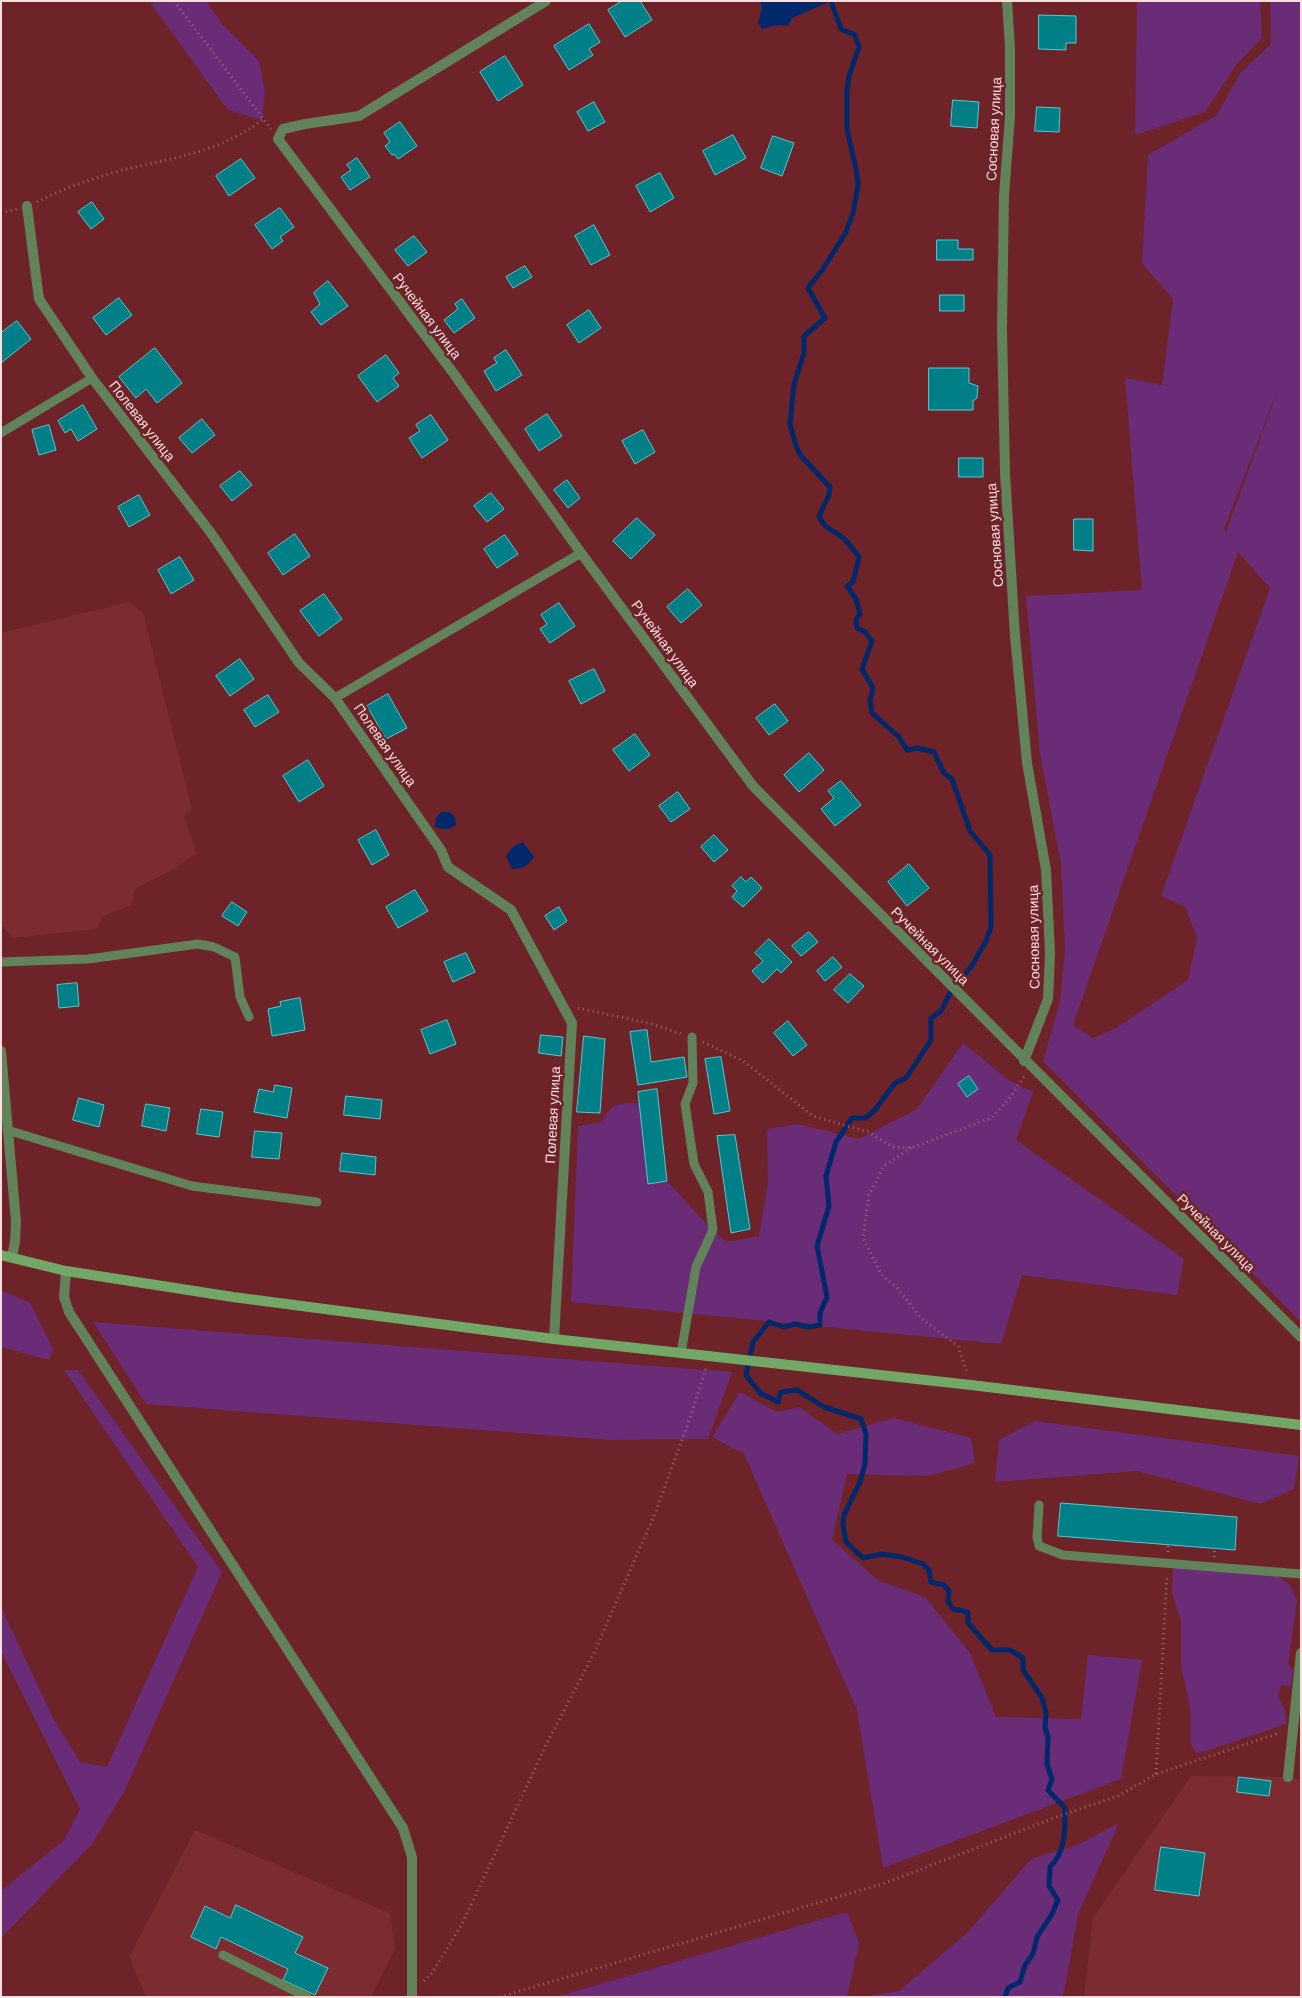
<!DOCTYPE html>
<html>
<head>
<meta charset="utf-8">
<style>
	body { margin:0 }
	#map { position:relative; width:1302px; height:1998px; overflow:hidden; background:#6d2328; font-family:Barlow,sans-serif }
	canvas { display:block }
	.frame { position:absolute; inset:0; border:2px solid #fbdfde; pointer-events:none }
</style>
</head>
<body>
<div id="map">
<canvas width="1302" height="1998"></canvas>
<div class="frame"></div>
</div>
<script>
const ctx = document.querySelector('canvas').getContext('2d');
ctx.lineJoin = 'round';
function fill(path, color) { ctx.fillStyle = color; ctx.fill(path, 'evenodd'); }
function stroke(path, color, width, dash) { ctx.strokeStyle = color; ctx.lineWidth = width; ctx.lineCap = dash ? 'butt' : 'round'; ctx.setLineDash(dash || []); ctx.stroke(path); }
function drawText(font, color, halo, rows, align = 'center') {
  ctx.font = font + ' Barlow,sans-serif'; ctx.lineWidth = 5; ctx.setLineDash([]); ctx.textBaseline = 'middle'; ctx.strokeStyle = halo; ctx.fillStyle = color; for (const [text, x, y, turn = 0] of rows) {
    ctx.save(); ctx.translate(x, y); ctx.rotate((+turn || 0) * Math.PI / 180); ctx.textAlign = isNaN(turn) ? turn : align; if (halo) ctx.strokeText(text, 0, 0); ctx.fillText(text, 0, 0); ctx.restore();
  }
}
fill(new Path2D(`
	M129,602L143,613L192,810L184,816L197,854L170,871L135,889L131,905L102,917L96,929L13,938L1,925V633Z
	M1191,1776L1291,1777L1301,1780V1997H1084L1093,1918Z
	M195,1830L390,1913L395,1949L371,1997H146L129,1957Z`), '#7c2b31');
fill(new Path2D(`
	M149,1H206L223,25L259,61L265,91L262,120L228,110Z
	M1137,1H1260L1262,38L1236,65L1205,112L1135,135Z
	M1270,1H1301V1322L1043,1061L1060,1002L1065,950L1061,864L1040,754L1026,596L1142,590L1125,378L1162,385L1173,299L1142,263L1148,155L1217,115L1240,73L1271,44ZM1276,394V395L1226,532L1224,529ZM1238,552L1270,588L1161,896L1185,907L1197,937L1188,980L1116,1028L1093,1038L1073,1025Z
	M963,1043L1010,1081L1033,1092L1016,1140L1184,1259L1177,1295L1022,1275L1001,1344L571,1302L578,1126L602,1122C612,1102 618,1104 639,1103L648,1185L667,1181L712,1230L727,1242L759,1236L768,1182L767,1129L798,1124L859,1139L917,1109Z
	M1,1290L30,1303L53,1349L49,1360L1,1347Z
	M93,1322L732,1372L708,1439L610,1440L146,1404Z
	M64,1370H78L222,1572L124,1792L92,1844L1,1938V1891L64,1840L80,1809L1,1651V1607L53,1718L80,1762L107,1767L198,1567Z
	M740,1392L777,1412L799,1407L837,1434L894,1418L971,1438L975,1463L928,1476L847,1474L832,1540L879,1581L925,1597L970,1653L996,1717L1081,1719L1088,1655L1142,1660L1121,1779L883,1868L857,1710L744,1454L712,1437Z
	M1035,1421L1299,1456L1294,1489L1260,1504L1137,1471L995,1482L999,1440Z
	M1173,1567L1276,1575L1289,1584L1297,1600L1288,1664L1293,1670L1291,1687L1281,1685L1278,1696L1285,1711L1286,1724L1197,1754L1191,1744V1713L1181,1664V1622L1172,1592Z
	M1119,1823L1078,1914L1066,1983L1062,1997H864L899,1991L969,1931L1031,1859L1077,1845Z
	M847,1912L859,1943L847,1997H556Z`), '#6a2c77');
fill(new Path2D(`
	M760,1H831L792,18L788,26L778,25L762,29L758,23L762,8Z
	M441,812H449L455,817L456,825C450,830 443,830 435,827L436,818Z
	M523,842L534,857C529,865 523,869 512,869L506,856L514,846Z`), '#00286b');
stroke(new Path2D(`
	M831,1L841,29L855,35L859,47L849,76L847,89V129L857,174L858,185L853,213L846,232L823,269L808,288L825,318L804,336V353L794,384L790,424L796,446L801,456L830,487L829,495L819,516C824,529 833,529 843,538C849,543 854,551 859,557L853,582L847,586L856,599L860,614L856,620L857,628L865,632L872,641L862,669L873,688L870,701L872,713L899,737L907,750L917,748L934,752L944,773L952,779L970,831L990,855L991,927L986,941L971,967L950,993L941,1011L931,1018V1040L906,1078L895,1083L874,1111L865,1118H852L836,1142L826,1176L829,1206L817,1246L827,1297L820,1313V1325L809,1327L795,1324L784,1327L769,1322L753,1342L746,1375L760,1393L778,1402L781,1392L797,1390L824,1407L861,1419L866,1434L865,1464L860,1482L844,1515L843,1525L846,1542L863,1558L881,1554L902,1557L923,1564L929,1570L931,1582L944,1585L949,1591L948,1601L953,1609L968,1612V1623L992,1650H1010L1023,1658V1670L1042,1698L1046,1712L1045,1728L1048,1737L1047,1764L1052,1779L1048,1790L1065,1808C1065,1828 1066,1852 1050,1867L1049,1886L1058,1900L1052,1914L1037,1937L1033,1954L1025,1965L1020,1982L1008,1988L1005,1997`), '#00286b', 5);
const building = new Path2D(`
	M622,1H640L652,20L625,37L608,10Z
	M1039,15L1076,16V43H1066V50L1039,49Z
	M589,24L600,42L589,49L593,55L569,70L554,46Z
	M505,56L523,85L498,101L480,72Z
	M953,100L979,102L977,128L951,126Z
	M594,102L605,122L588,131L577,112Z
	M1037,107L1060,108L1059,132L1035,131Z
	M400,122L417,146L398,159L394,154L392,155L385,146L390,142L384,133Z
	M733,135L746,158L715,175L703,151Z
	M773,136L794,143L782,176L761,168Z
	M357,158L370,177L350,190L341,177L351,170L347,165Z
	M241,159L255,178L229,196L216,176Z
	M660,173L674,198L650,212L636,186Z
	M92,202L104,219L91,229L78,212Z
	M280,208L294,227L280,237L283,241L272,249L255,225Z
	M594,225L610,255L591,265L575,236Z
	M414,236L427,252L408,266L395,250Z
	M937,240H958V249H973V260H937Z
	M525,266L532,277L513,288L506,277Z
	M328,281L348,306L321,325L311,312L320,304L314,293Z
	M940,295H964V311H940Z
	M119,298L132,315L106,335L93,318Z
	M462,299L475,318L454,333L444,320L458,309L455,304Z
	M589,310L601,328L579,343L567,325Z
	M17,321L31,339L1,363V333Z
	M155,348L182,383L157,403L146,389L136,398L119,377Z
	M506,350L522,375L496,391L484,371L497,363L494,358Z
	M386,355L399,373L393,378L399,386L377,402L358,376Z
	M929,368H969V383L978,386L977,398L973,401V410H929Z
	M83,405L97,429L78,441L71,429L65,433L58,421Z
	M547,414L562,436L539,451L525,429Z
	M431,415L448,440L422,458L409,438L420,431L416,425Z
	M202,419L215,435L192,453L179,438Z
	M49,425L56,450L39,455L32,430Z
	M643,430L655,452L635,464L622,441Z
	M959,458H983V477H959Z
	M240,471L252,485L232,501L220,486Z
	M567,480L580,498L568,508L554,490Z
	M491,493L504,509L487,522L474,506Z
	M139,495L150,515L129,527L118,507Z
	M637,518L655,535L631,559L613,541Z
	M1074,519H1093V551L1074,550Z
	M295,534L310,556L283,575L268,553Z
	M505,535L518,554L497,568L484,549Z
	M180,557L194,580L171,594L158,570Z
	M688,589L702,605L681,623L667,607Z
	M324,594L342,619L319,636L300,611Z
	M559,603L575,626L550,643L540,629L547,624L541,615Z
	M240,659L254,679L230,696L216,676Z
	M594,669L605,691L581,704L569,681Z
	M388,694L407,728L386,739L367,706Z
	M268,695L279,712L255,727L244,710Z
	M775,704L788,721L769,735L756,718Z
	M635,734L650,755L629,771L613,750Z
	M809,753L824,770L799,792L784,775Z
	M308,760L324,786L299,802L283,776Z
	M841,781L861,805L835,826L821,809L834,798L828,791Z
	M678,792L690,809L671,822L659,806Z
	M376,830L389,855L372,865L358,840Z
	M714,835L728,850L714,862L701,847Z
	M909,864L929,888L907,906L888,882Z
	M741,877L746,882L751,877L762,888L743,907L732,897L737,891L732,886Z
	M415,890L428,911L398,928L386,907Z
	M232,902L247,912L238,926L222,916Z
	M559,907L567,921L554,930L545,916Z
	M809,932L818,942L801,956L792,946Z
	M769,939L792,962L781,973L777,969L763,983L752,971L763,961L755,953Z
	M466,953L475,972L453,982L444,962Z
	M833,957L842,967L825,981L817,971Z
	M850,974L864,986L848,1003L834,990Z
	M77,983L79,1006L59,1008L57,985Z
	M300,998L305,1030L272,1036L268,1009L281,1006L280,1002Z
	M447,1020L456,1044L430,1054L421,1030Z
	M788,1021L807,1045L793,1056L774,1033Z
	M647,1030L651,1062L684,1057L687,1077L638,1085L630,1032Z
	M541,1035L563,1037L561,1056L539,1053Z
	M584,1036L605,1039L600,1113L577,1112Z
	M721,1057L730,1111L714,1114L705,1059Z
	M969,1076L978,1089L967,1097L958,1084Z
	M275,1085L292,1088L287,1118L254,1112L259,1089L273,1092Z
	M657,1089L667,1181L648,1184L638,1092Z
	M346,1096L382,1100L380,1119L344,1115Z
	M79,1098L104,1105L99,1127L73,1120Z
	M146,1104L170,1108L166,1131L142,1126Z
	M201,1109L223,1112L219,1137L197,1134Z
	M255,1131L282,1133L279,1159L252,1157Z
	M735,1135L750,1229L731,1233L717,1136Z
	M342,1153L376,1157L375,1175L340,1171Z
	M1061,1503L1237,1517L1235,1550L1058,1536Z
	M1239,1777L1271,1781L1269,1796L1237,1792Z
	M1161,1847L1205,1853L1199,1896L1155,1890Z
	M236,1905L303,1937L295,1953L328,1968L315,1995L283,1980L288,1969L221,1937L216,1949L191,1937L205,1906L230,1918Z`);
fill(building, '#008086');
stroke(building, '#55cbd1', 1);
stroke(new Path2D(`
	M174,1L271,129
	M37,202C62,189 88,180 116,172C169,157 216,155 262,120
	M1,213L17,209
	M578,1008L652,1024L681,1034
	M703,1042L743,1061L813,1116L868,1132L893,1147L911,1148L991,1118L1009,1099L1025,1075
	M911,1148L884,1166L869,1195L863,1238L881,1274L897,1288L922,1319L958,1346L967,1373
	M1168,1552V1544
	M1214,1557L1215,1548
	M1156,1774L1167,1575
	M424,1981L432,1973L462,1924L548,1741L594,1653L656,1511L691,1415L706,1368
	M500,1997L885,1883L1062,1815L1118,1796L1156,1774L1280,1733`), '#a1686b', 3, [1, 4]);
stroke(new Path2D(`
	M1,433L92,378
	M335,698L581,553
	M1,962L88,959L198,944L214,947L235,957L240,997L249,1017
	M7,1130L192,1186L317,1202
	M681,1353L696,1267L713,1230L708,1192L694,1164L685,1104L693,1083L692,1037
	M1039,1505L1037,1537L1039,1546L1063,1555L1301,1574
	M223,1955L307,1997`), '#62825b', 9);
stroke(new Path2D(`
	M546,1L359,116L305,124L283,129L278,139L454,374L581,553L753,786L1301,1337
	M1007,1L1010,47V117L1004,195L1002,328L1005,473L1015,636L1027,763L1046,870L1050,953L1048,999L1024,1061
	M27,206L39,299L92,378L211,533L299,663L335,698L441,850L448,867L511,910L572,1023L554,1339
	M1,1051L16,1222L15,1242L12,1257
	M66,1271L64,1297L69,1312L403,1828L412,1857V1997
	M1288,1777L1301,1653`), '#62825b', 10);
stroke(new Path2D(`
	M1,1255L66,1271L233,1297L554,1339L971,1385L1301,1425`), '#73a767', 10);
drawText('14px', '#fbdfde', '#6d2328', [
	["Сосновая улица",994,129,-87],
	["Ручейная улица",427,316,53],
	["Полевая улица",142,421,52],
	["Сосновая улица",995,535,-94],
	["Ручейная улица",665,644,54],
	["Полевая улица",385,745,55],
	["Сосновая улица",1034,937,-91],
	["Ручейная улица",930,946,45],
	["Полевая улица",553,1115,-87],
	["Ручейная улица",1216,1233,45]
]);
</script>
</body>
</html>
